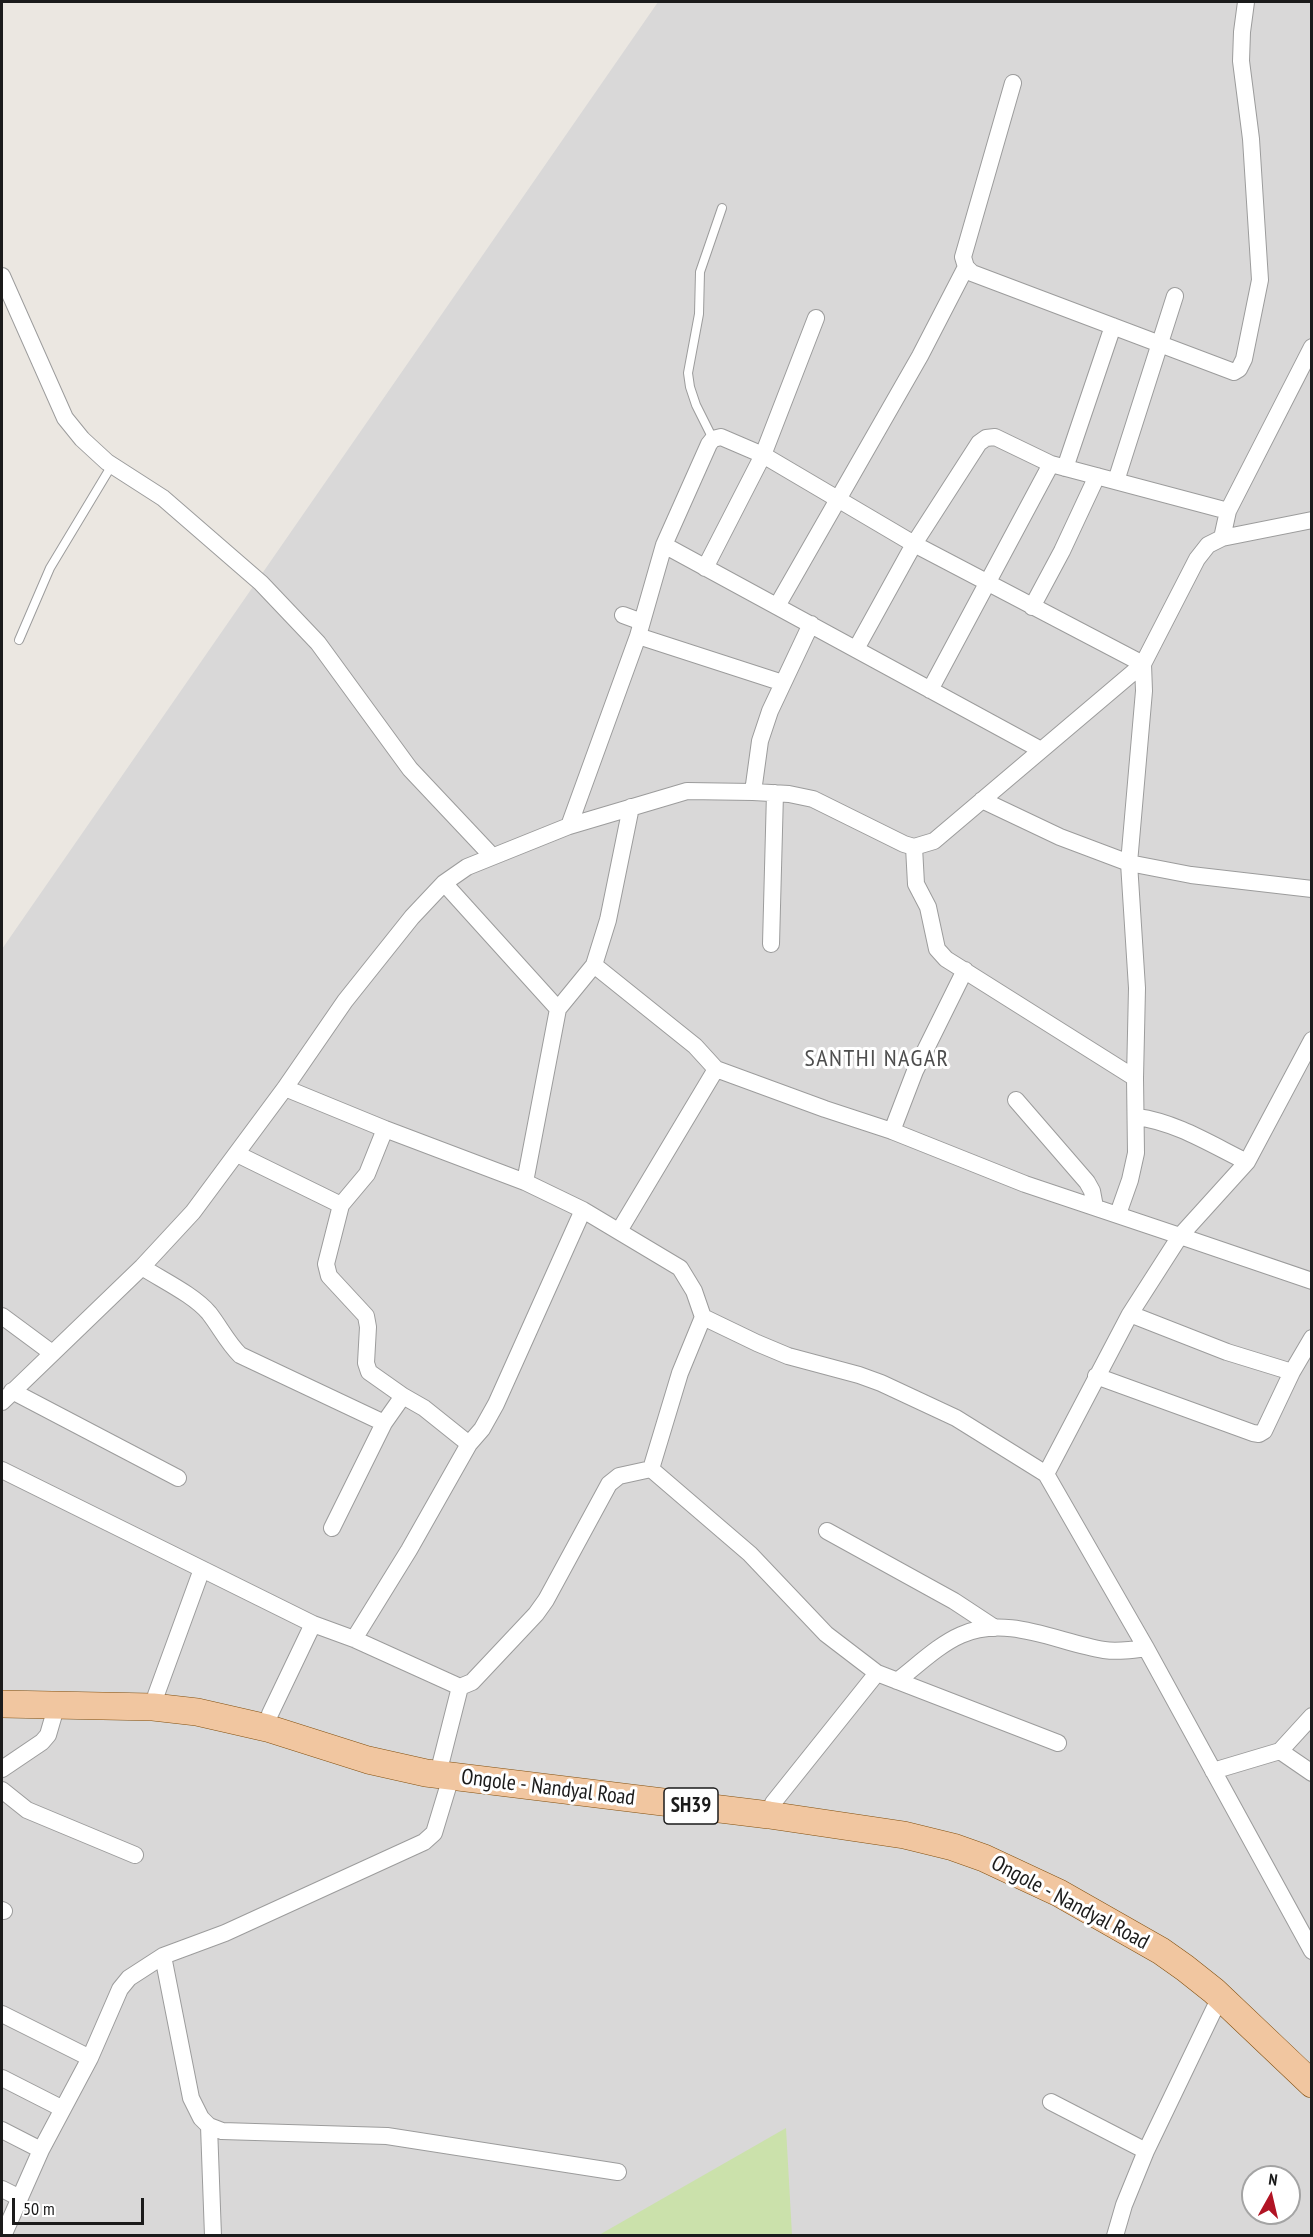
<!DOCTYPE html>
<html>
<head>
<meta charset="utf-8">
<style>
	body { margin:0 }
	#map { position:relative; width:1313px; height:2237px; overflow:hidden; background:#ebe7e1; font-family:"PT Sans Narrow",sans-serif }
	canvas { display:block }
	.frame { position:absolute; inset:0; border:3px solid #1b1b1b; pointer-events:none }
	.north { position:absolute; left:1241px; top:2165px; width:60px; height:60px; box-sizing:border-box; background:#fff; border:2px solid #a4a4a4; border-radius:50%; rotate:8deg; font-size:16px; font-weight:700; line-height:24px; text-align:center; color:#1b1b1b }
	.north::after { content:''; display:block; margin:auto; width:21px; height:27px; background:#b11424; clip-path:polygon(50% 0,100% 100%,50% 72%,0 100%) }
	.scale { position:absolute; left:12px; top:2198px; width:132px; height:27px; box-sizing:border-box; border:3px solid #1b1b1b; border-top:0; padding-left:8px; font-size:18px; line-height:21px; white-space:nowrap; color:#1b1b1b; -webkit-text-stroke:4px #fff; paint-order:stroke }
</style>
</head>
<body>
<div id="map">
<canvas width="1313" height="2237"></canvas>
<div class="frame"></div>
<div class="north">N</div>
<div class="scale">50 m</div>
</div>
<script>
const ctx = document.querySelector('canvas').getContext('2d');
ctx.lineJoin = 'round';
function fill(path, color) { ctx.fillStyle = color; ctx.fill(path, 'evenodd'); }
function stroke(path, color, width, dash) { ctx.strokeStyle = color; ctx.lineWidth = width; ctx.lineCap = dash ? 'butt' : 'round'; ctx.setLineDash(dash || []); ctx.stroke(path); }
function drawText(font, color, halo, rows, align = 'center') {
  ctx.font = font + ' "PT Sans Narrow",sans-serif'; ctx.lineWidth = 6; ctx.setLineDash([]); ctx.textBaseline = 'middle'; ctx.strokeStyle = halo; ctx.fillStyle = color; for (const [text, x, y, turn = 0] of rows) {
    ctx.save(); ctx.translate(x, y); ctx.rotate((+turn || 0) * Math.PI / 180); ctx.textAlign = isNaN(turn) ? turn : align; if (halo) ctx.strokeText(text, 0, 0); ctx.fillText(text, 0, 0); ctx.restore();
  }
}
fill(new Path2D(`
	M658,2H1311V2235L2,2236V949ZM1253,2177H1289V2213H1253Z`), '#d9d8d8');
fill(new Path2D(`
	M786,2128L792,2235H599Z`), '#cbe1ab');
const lane = new Path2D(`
	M713,439L696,405L690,387L688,373L699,314L700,272L722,208
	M19,640L50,568L112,465`);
const street = new Path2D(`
	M1013,83L963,257L966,267L972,273L1234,372L1239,369L1244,359L1260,280L1251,139L1241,61L1242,32L1246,2
	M2,276L65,418L82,439L107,462L163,498L261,583L318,643L410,769L492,856
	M1065,468L1113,326
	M1116,481L1175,296
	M1228,511L1312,347
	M664,545L1041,750
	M705,568L763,455L816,318
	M777,606L920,356L966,267
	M1032,607L1062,551L1097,476
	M623,615L642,622
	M638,636L783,683
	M856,649L914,544L979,443L986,438L995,437L1051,464L1228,511L1222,538
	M930,690L1051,464
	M753,792L760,741L770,711L811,624
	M982,800L1060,837L1129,863L1191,875L1312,889
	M569,826L638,636L664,545L709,444L713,439L721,437L763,455L914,544L1143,664L1144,691L1129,863L1137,988L1135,1078L1136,1153L1130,1180L1118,1214
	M914,847L916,884L928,907L937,949L946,959L1135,1078
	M444,883L558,1009L525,1182
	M771,944L775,793
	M594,965L695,1046L716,1069L825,1109L892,1131L1025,1184L1180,1236L1247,1162L1312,1040
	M558,1009L594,965L608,920L631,807
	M285,1088L385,1129L525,1182L583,1210L680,1268L694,1291L703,1317L757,1343L788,1356L859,1375L881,1383L956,1418L1046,1474L1146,1648L1312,1951
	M1016,1100L1087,1182L1092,1191L1095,1207
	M1137,1117C1176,1122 1212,1145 1247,1162
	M892,1131L915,1071L965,970
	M237,1154L341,1205L326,1264L329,1276L366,1316L368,1327L366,1363L369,1372L403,1396
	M341,1205L367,1174L385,1129
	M619,1231L716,1069
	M142,1267C162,1280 194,1295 209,1313C220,1327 227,1342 240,1355L384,1423L403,1396L424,1408L469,1444
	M1130,1314L1227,1352L1292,1372
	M2,1316L52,1353
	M703,1317L680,1373L651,1469L750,1554L826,1634L877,1673
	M1096,1376L1253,1433L1259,1434L1264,1431L1292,1372L1312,1338
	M12,1391L178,1478
	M2,1402L142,1267L193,1212L285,1088L345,1001L412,917L444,883L467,867L569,826L687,791L753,792L789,794L813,799L904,844L914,847L934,841L1143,664L1197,559L1208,545L1222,538L1312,520
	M2,1470L313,1624
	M1046,1474L1130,1314L1180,1236L1312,1281
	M332,1528L384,1423
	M827,1531L954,1601L995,1628
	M354,1639L409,1550L469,1444L482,1429L496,1404L583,1210
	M897,1681C917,1666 938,1645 961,1635C1007,1614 1059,1643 1104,1650C1118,1652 1132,1650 1146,1648
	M156,1695L202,1569
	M270,1714L313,1624L354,1639L460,1687L472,1682L536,1614L546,1600L609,1484L619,1476L651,1469
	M1280,1751L1312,1773
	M441,1762L460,1687
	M2,1769L42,1742L48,1735L57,1704
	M1213,1771L1280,1751L1312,1716
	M2,1790L27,1810L135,1855
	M773,1803L877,1673L1058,1743
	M2,1910L4,1911
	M163,1956L191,2098L201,2118L209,2126L222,2131L387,2136L618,2172
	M2,2014L90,2058
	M2,2078L63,2109
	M1051,2102L1146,2151
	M209,2126L213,2236
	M2,2130L41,2150
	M2,2189L20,2198
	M3,2236L41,2150L90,2058L120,1989L129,1978L163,1956L225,1933L424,1842L434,1833L451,1777
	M1115,2236L1124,2205L1146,2151L1220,1997`);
const primary = new Path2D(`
	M2,1704L153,1707L197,1712L267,1728L368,1760L426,1773L769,1815L904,1835L953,1847L984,1858L1059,1893L1161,1951L1185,1968L1214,1991L1312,2084`);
stroke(lane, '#9c9c9c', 10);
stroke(street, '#9c9c9c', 18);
stroke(primary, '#83500f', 28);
stroke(lane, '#fff', 8);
stroke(street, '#fff', 16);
stroke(primary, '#f1c6a0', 27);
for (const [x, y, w] of [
	[691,1806,54]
]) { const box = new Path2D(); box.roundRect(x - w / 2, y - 18, w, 36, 4.5); ctx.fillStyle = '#fff'; ctx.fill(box); stroke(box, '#1b1b1b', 1.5); }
drawText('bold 21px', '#1b1b1b', null, [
	["SH39",691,1806]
]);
drawText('22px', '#1b1b1b', '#fff', [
	["Ongole - Nandyal Road",548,1788,7],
	["Ongole - Nandyal Road",1070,1903,28]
]);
ctx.letterSpacing = '1.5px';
drawText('24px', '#4e4e4e', '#fff', [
	["SANTHI NAGAR",877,1059]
]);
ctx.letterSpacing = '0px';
</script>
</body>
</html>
